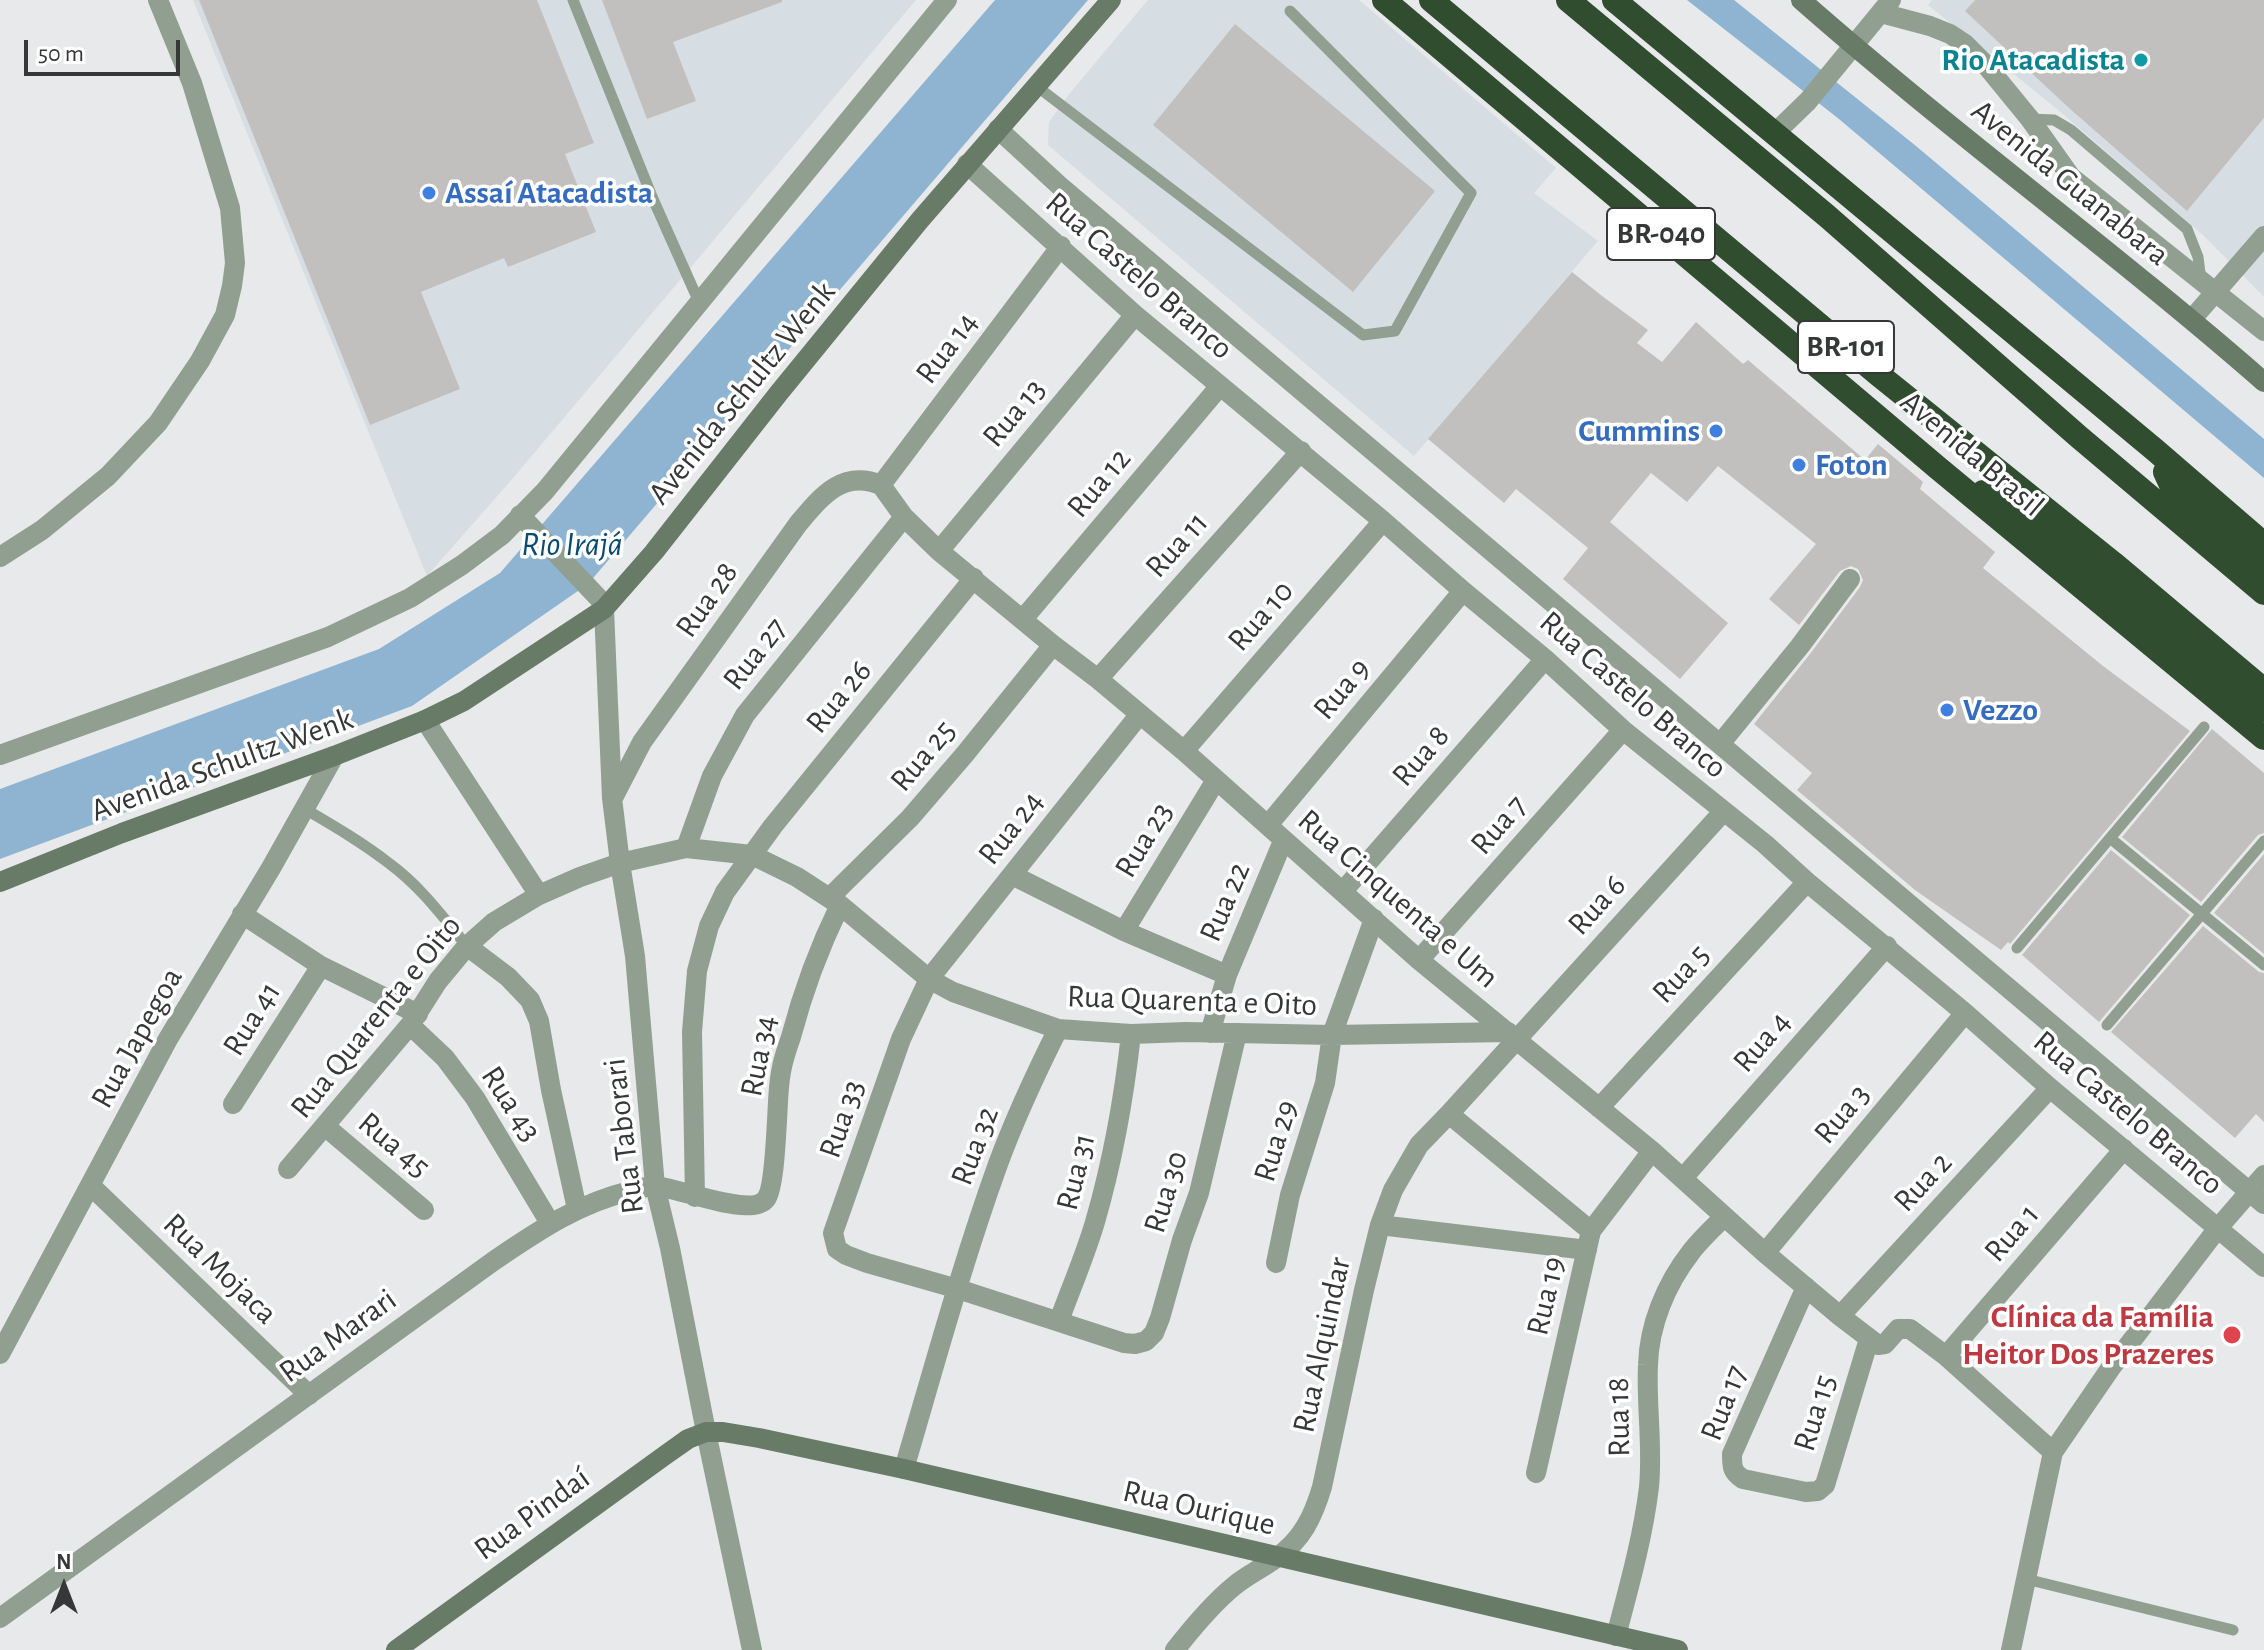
<!DOCTYPE html>
<html>
<head>
<meta charset="utf-8">
<style>
	body { margin:0 }
	#map { position:relative; width:2264px; height:1650px; overflow:hidden; background:#e7e9eb; font-family:"Alegreya Sans",sans-serif }
	canvas { display:block }
	.north { position:absolute; left:24px; top:1546px; width:80px; height:80px; -webkit-text-stroke:6px #fff; paint-order:stroke; rotate:0deg; font-size:22px; font-weight:700; line-height:32px; text-align:center; color:#363737 }
	.north::after { content:''; display:block; margin:auto; width:28px; height:36px; background:#363737; clip-path:polygon(50% 0,100% 100%,50% 72%,0 100%) }
	.scale { position:absolute; left:24px; top:40px; width:156px; height:36px; box-sizing:border-box; border:4px solid #363737; border-top:0; padding-left:10px; font-size:24px; line-height:28px; white-space:nowrap; color:#363737; -webkit-text-stroke:6px #fff; paint-order:stroke }
</style>
</head>
<body>
<div id="map">
<canvas width="2264" height="1650"></canvas>
<div class="north">N</div>
<div class="scale">50 m</div>
</div>
<script>
const ctx = document.querySelector('canvas').getContext('2d');
ctx.lineJoin = 'round';
function fill(path, color) { ctx.fillStyle = color; ctx.fill(path, 'evenodd'); }
function stroke(path, color, width, dash) { ctx.strokeStyle = color; ctx.lineWidth = width; ctx.lineCap = dash ? 'butt' : 'round'; ctx.setLineDash(dash || []); ctx.stroke(path); }
function drawText(font, color, halo, rows, align = 'center') {
  ctx.font = font + ' "Alegreya Sans",sans-serif'; ctx.lineWidth = 7; ctx.setLineDash([]); ctx.textBaseline = 'middle'; ctx.strokeStyle = halo; ctx.fillStyle = color; for (const [text, x, y, turn = 0] of rows) {
    ctx.save(); ctx.translate(x, y); ctx.rotate((+turn || 0) * Math.PI / 180); ctx.textAlign = isNaN(turn) ? turn : align; if (halo) ctx.strokeText(text, 0, 0); ctx.fillText(text, 0, 0); ctx.restore();
  }
}
fill(new Path2D(`
	M193,0H916L514,477L427,576Z
	M1148,0H1359L1556,168L1534,193L1598,241L1414,456L1048,145L1049,122L1070,93Z
	M1932,0H2264V297L2204,236L2057,109L1928,5Z`), '#d6dee4');
fill(new Path2D(`
	M995,0H1088L588,584L412,706L0,859V789L379,649L500,573Z
	M1687,0H1734L1916,146L2264,439V478L1839,119Z`), '#8fb4d1');
fill(new Path2D(`
	M199,0H537L594,143L565,154L596,232L508,267L504,258L421,292L460,389L370,425Z
	M602,0H782V2L673,42L696,101L647,119Z
	M1975,0H2264V118L2187,211L2069,108L1965,11Z
	M1235,24L1435,191L1353,292L1153,125Z
	M1572,272L1602,296L1648,330L1637,343L1662,362L1696,322L1743,364L1748,360L1865,460L1878,444L1923,482L1920,489L1995,552L1983,568L2103,666L2190,731L2010,944L2008,942L2001,950L1915,890L1797,790L1812,773L1754,724L1810,654L1860,587L1863,580L1858,569L1851,566L1840,571L1799,625L1769,599L1816,544L1718,466L1687,502L1651,473L1610,522L1728,623L1680,679L1563,579L1588,548L1516,489L1504,503L1428,439Z
	M2212,729L2264,773V833L2258,835L2201,902L2122,837Z
	M2111,850L2190,915L2099,1022L2022,955Z
	M2264,854V954L2214,913Z
	M2203,926L2259,972L2264,973V1122L2256,1114L2235,1138L2111,1032Z`), '#c2c0be');
stroke(new Path2D(`
	M573,0L653,199L699,302
	M1035,85L1363,335L1395,331L1471,193L1290,11
	M2030,119L2054,120L2071,130L2187,229L2198,257L2201,281
	M305,809C334,826 363,843 390,864C420,886 443,917 467,946
	M2110,838L2264,965
	M2017,948L2204,727
	M2107,1025L2264,841
	M2026,1579L2233,1630`), '#919f90', 11);
stroke(new Path2D(`
	M1881,13L1930,26L1950,34L1965,44L1985,64L2030,119L2071,177L2264,331
	M998,129L1062,188L2264,1204
	M1775,133L1808,101L1891,0
	M967,164L1135,315L1383,521L1463,591L1545,659L1623,730L1765,844L1807,882L1965,1013L2050,1088L2264,1267
	M2192,319L2264,236
	M881,485L904,517L939,551L1053,645L1098,679L1184,751L1419,960L1652,1151L1765,1253L1840,1316L1878,1345L1885,1344L1898,1329H1910L1946,1356L2053,1452
	M881,485L1061,246
	M520,515L606,606
	M939,551L1135,315
	M0,557L42,530L108,476L158,423L200,361L225,315L232,286L235,263L230,208L192,83L158,0
	M604,609L612,798L620,863L635,956L655,1186L670,1248L706,1432L752,1650
	M1023,619L1220,386
	M1098,679L1301,451
	M1140,714L929,979L901,1039L833,1233L837,1249L846,1255L867,1263L958,1289L1124,1343L1135,1344L1146,1341L1154,1333L1160,1318L1182,1240L1199,1193L1237,1033
	M425,720L539,895
	M1720,744L1800,646L1850,579
	M1184,751L1383,521
	M0,755L328,637L410,598L462,565L502,535L545,491L947,0
	M613,798L642,742L798,524C821,497 842,469 881,485
	M1268,825L1463,591
	M686,848L712,776L745,715L904,517
	M1012,875L1124,931L1227,975
	M1343,891L1545,659
	M829,898L910,818L965,754L1053,645
	M242,914L321,966L418,1014
	M1124,931L1216,780
	M467,946L508,977L530,1000L539,1021L551,1090L577,1209
	M1419,960L1623,730
	M410,1025L445,1058L475,1098L550,1223
	M1210,1033L1227,975L1283,841
	M233,1104L321,966
	M1599,1108L1807,882
	M1449,1114L1591,1231
	M326,1127L424,1210
	M288,1169L410,1025L438,981L467,946L494,922L539,895L580,877L620,863L686,848L752,855L797,877L840,905L929,979L953,992L1058,1029L1131,1034L1186,1032L1332,1035L1508,1032
	M1683,1178L1887,946
	M91,1186L309,1395
	M695,1197L692,1032L697,971L709,926L725,892L773,826L974,578
	M1380,1225L1587,1250
	M1765,1253L1965,1013
	M1276,1263L1290,1195L1325,1083L1332,1035L1374,919
	M1806,1287L1732,1454C1732,1467 1732,1472 1743,1479L1806,1492L1818,1491L1825,1485L1869,1339
	M1840,1316L2050,1088
	M1059,1321C1071,1288 1085,1256 1095,1222C1113,1160 1124,1098 1131,1034
	M0,1354L168,1039L271,868L334,756
	M1946,1356L2124,1149
	M904,1469C934,1367 962,1264 998,1164C1015,1118 1036,1073 1058,1029
	M1536,1473L1591,1231L1652,1151
	M0,1618L495,1260C538,1231 579,1203 630,1191C637,1190 646,1186 654,1186C674,1186 751,1219 766,1199C774,1189 776,1136 777,1121C778,1105 778,1088 781,1072C783,1060 787,1048 791,1037C803,991 819,948 840,905
	M1616,1636C1629,1587 1643,1537 1649,1487C1653,1445 1646,1406 1648,1365C1649,1325 1666,1284 1691,1252C1700,1240 1713,1228 1724,1217
	M1175,1650C1193,1627 1212,1604 1234,1586C1247,1575 1263,1568 1276,1558C1302,1540 1313,1517 1322,1487L1364,1290L1380,1225L1393,1190L1419,1145L1449,1114L1723,812
	M2011,1650L2053,1452L2110,1369L2218,1228L2264,1175`), '#919f90', 20);
stroke(new Path2D(`
	M1801,0C1951,132 2113,250 2264,382
	M0,882L122,833L334,756L425,720L464,701L604,609L654,552L778,394L920,220L1111,0
	M396,1650L664,1456L688,1439L706,1432H723L759,1438L904,1469L1678,1650`), '#677b67', 20);
stroke(new Path2D(`
	M1384,0L1938,468L2264,738
	M1431,0L1879,375L2113,563L2264,690
	M1568,0L1827,216L2079,437L2264,593
	M1614,0L2155,450L2264,544
	M2165,472L2171,485L2264,571
	M1983,492L2015,509L2264,710`), '#314d30', 24);
for (const [x, y, r, color] of [
	[2141,60,8,"#0f9aa8"],
	[429,193,8,"#3f7fe0"],
	[1716,431,8,"#3f7fe0"],
	[1799,465,8,"#3f7fe0"],
	[1947,710,8,"#3f7fe0"],
	[2232,1335,10,"#e0444e"]
]) { const dot = new Path2D(); dot.arc(x, y, r, 0, 2 * Math.PI); ctx.fillStyle = color; ctx.fill(dot); stroke(dot, '#fff', 3); }
for (const [x, y, w] of [
	[1661,234,108],
	[1846,347,96]
]) { const box = new Path2D(); box.roundRect(x - w / 2, y - 26, w, 52, 6); ctx.fillStyle = '#fff'; ctx.fill(box); stroke(box, '#363737', 2); }
drawText('bold 30px', '#363737', null, [
	["BR-040",1661,234],
	["BR-101",1846,347]
]);
drawText('bold 32px', '#0d838f', '#fff', [
	["Rio Atacadista",2125,60]
], 'right');
drawText('32px', '#363737', '#fff', [
	["Avenida Guanabara",2070,183,39],
	["Rua Castelo Branco",1139,276,41],
	["Rua 14",947,348,-53],
	["Avenida Schultz Wenk",742,393,-51],
	["Rua 13",1014,413,-50],
	["Avenida Brasil",1972,454,40],
	["Rua 12",1099,483,-50],
	["Rua 11",1177,545,-48],
	["Rua 28",707,600,-55],
	["Rua 10",1261,616,-49],
	["Rua 27",755,654,-52],
	["Rua 9",1342,689,-50],
	["Rua Castelo Branco",1633,695,41],
	["Rua 26",839,697,-51],
	["Rua 25",923,756,-50],
	["Rua 8",1421,756,-49],
	["Avenida Schultz Wenk",222,765,-20],
	["Rua 7",1499,825,-49],
	["Rua 24",1011,828,-52],
	["Rua 23",1144,840,-59],
	["Rua Cinquenta e Um",1398,899,41],
	["Rua 22",1225,902,-67],
	["Rua 6",1597,905,-48],
	["Rua 5",1681,974,-47],
	["Rua Quarenta e Oito",1192,1001,2],
	["Rua Quarenta e Oito",376,1017,-51],
	["Rua 41",252,1019,-58],
	["Rua Japegoa",137,1038,-61],
	["Rua 4",1762,1042,-49],
	["Rua 34",759,1056,-79],
	["Rua 43",511,1104,57],
	["Rua Castelo Branco",2128,1113,40],
	["Rua 3",1842,1114,-50],
	["Rua 33",842,1119,-71],
	["Rua Taborari",624,1136,-97],
	["Rua 29",1276,1141,-73],
	["Rua 45",394,1145,40],
	["Rua 32",975,1146,-69],
	["Rua 31",1076,1172,-76],
	["Rua 2",1923,1182,-47],
	["Rua 30",1166,1192,-73],
	["Rua 1",2012,1233,-49],
	["Rua Mojaca",220,1269,44],
	["Rua 19",1546,1296,-77],
	["Rua Marari",338,1336,-36],
	["Rua Alquindar",1322,1345,-78],
	["Rua 17",1724,1403,-69],
	["Rua 15",1815,1413,-73],
	["Rua 18",1619,1417,-91],
	["Rua Ourique",1199,1508,13],
	["Rua Pindaí",532,1514,-36]
]);
drawText('bold 32px', '#366cbe', '#fff', [
	["Assaí Atacadista",445,193],
	["Cummins",1700,431,"right"],
	["Foton",1815,465],
	["Vezzo",1963,710]
], 'left');
drawText('bold 32px', '#be3a42', '#fff', [
	["Clínica da Família",2214,1317],
	["Heitor Dos Prazeres",2214,1354]
], 'right');
drawText('italic 34px', '#084a70', '#fff', [
	["Rio Irajá",572,545]
]);
</script>
</body>
</html>
